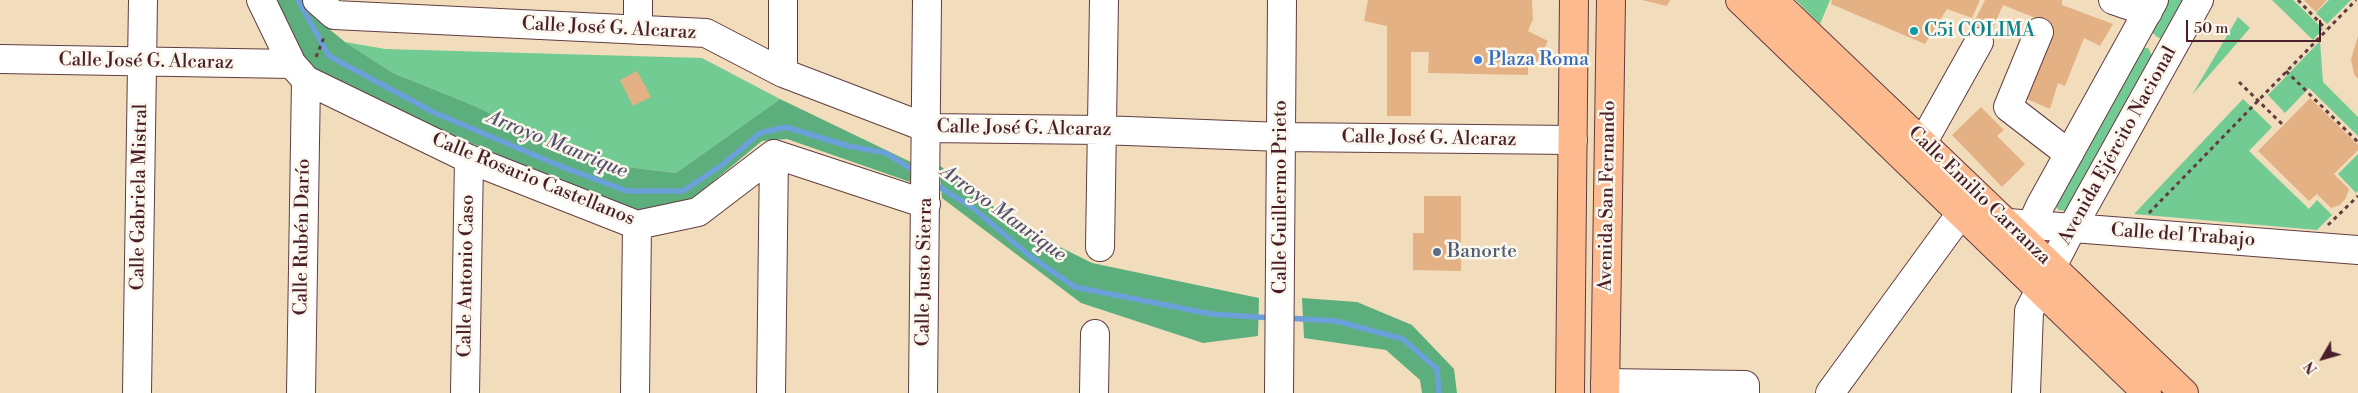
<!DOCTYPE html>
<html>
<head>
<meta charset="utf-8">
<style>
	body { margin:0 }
	#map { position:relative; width:2358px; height:393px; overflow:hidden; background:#f1ddbc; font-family:"Libre Bodoni",serif }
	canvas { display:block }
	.north { position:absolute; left:2298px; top:333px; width:50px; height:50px; -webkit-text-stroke:4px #fbf7ec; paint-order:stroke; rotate:232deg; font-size:14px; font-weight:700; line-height:20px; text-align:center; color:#4a1f2b }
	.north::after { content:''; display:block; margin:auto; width:18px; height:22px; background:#4a1f2b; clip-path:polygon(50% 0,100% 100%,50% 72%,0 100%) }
	.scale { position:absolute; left:2186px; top:20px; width:135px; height:22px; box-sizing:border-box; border:2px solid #4a1f2b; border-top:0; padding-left:6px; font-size:15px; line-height:18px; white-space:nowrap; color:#4a1f2b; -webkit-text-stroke:4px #fbf7ec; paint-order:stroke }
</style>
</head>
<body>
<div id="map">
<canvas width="2358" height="393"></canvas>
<div class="north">N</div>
<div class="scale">50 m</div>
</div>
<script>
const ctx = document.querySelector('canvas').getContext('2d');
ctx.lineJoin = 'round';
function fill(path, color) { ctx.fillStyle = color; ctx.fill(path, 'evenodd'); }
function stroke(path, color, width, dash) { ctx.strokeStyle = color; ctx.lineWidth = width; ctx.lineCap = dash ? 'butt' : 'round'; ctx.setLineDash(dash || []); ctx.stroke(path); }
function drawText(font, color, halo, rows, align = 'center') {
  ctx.font = font + ' "Libre Bodoni",serif'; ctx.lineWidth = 5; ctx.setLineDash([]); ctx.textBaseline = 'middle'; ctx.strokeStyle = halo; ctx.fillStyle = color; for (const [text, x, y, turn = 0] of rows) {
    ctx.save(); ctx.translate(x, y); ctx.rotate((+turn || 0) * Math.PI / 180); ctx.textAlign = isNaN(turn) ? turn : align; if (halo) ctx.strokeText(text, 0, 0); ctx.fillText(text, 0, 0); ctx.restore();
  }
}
fill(new Path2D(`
	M1796,0H1830L1820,24Z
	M2164,0H2190L2163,39L2157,37L2152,32Z
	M2272,0H2293L2323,29L2313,40Z
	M2329,0H2351L2327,24L2316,13Z
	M2238,17L2250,28L2192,95Z
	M2320,41L2323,82L2358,117V136L2309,88L2285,113L2268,95Z
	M345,42L385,49L702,58L780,99L676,173L588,162L475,106L393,73Z
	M2141,48H2148L2153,57L2066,211L2059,210L2055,206Z
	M2243,99L2272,127L2249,151L2309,209L2317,200L2332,215L2317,230L2134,214Z
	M2358,154V191L2356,193L2338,174Z`), '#71cb92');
fill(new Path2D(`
	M274,0H304L323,24L345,42L393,73L475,106L588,162L676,173L780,99L917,165L916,184L787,139L762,141L691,200L657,210L618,209L324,77L300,52Z
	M939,165L1020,227L1092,263L1259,298L1258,336L1203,343L1081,303L942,198Z
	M1302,298L1357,302L1412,325L1454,369L1457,393H1422L1420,380L1386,350L1304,338Z`), '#5caf7c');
stroke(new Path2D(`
	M298,0L329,56L433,112L560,166L627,191H683L722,165L760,133L786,127L848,146L886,153L917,173
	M933,183L973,208L1030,256L1075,287L1211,314L1272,318
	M1286,318L1336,321L1403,339L1437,369L1439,393`), '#6ba1d8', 5.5);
fill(new Path2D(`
	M1368,0H1532L1533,19L1528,31L1548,41L1535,66L1528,63V75L1428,73L1429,52H1411V116H1387V26L1364,21Z
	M1642,0H1670L1667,6Z
	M1832,0H1980L1972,18L1947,9L1925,44L1831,4Z
	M1985,0H2062V5L2113,24L2100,46L2084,38L2065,86L2058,83L2050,109L2022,97L2053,25L2003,5L1991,32L1973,24Z
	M2304,0H2327L2316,12Z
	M2358,36V79L2354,74L2351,59Z
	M637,71L651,97L633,106L620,80Z
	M2310,98L2358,145V150L2334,174L2349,189L2346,198L2340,205L2331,208L2317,194L2309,201L2258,151Z
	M1981,107L2004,130L1997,136L2025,164L2002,187L1952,135Z
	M1424,196H1461V271L1413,270V233H1424Z`), '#e4b184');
const minor = new Path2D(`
	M261,0L292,64L306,80L469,159L637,225L698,212L774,154L926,204
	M317,0L334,15L706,33L783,73L927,128L1102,130L1281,137L1573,140
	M783,0V73
	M2113,0L2148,12
	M638,30V0
	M2039,32L2008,107L2069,154
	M0,59L292,64
	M1923,142L1979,42
	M2008,223L2358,250
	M2024,241L2040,206L2154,0
	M1100,247L1104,0
	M1605,383L1745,385V393
	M137,393L143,0
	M301,393L306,80
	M465,393L469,159
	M635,393L637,225
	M771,393L774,154
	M923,393L927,0
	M1094,393L1095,334
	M1279,393L1282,0
	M1830,393L1962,212
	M2026,393L2029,311L2072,228L2199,0`);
const major = new Path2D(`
	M1740,0L2147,393
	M1773,0L2184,393
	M1570,393L1574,0
	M1605,393L1611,0`);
stroke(minor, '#633c41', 30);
stroke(major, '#633c41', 30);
stroke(new Path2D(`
	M2298,0L2326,29
	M316,57L325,35
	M2286,71L2358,142
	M2239,82L2283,125
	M2149,213L2356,0
	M2328,225L2358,196`), '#633c41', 3, [4, 4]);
stroke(minor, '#fff', 28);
stroke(major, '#fcba8e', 28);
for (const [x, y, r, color] of [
	[1914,31,5,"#0f9aa8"],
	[1478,60,5,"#3f7fe0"],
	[1437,252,5,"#5c6f8a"]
]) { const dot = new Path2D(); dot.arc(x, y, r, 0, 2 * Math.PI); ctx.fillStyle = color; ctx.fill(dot); stroke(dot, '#fbf7ec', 2); }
drawText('19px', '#4a1f2b', '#fbf7ec', [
	["Calle José G. Alcaraz",609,29,3],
	["Calle José G. Alcaraz",146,62,1],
	["Calle José G. Alcaraz",1024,129,1],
	["Calle José G. Alcaraz",1429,139,1],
	["Avenida Ejército Nacional",2118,146,-61],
	["Calle Rosario Castellanos",533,180,22],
	["Avenida San Fernando",1608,196,-89],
	["Calle Emilio Carranza",1979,196,44],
	["Calle Gabriela Mistral",140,197,-89],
	["Calle Guillermo Prieto",1281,197,-90],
	["Calle del Trabajo",2183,236,4],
	["Calle Rubén Darío",303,237,-89],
	["Calle Justo Sierra",925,272,-89],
	["Calle Antonio Caso",467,276,-89]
]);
drawText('19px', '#0d838f', '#fbf7ec', [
	["C5i COLIMA",1924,31]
], 'left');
drawText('19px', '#366cbe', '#fbf7ec', [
	["Plaza Roma",1488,60]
], 'left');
drawText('19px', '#4e5e75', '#fbf7ec', [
	["Banorte",1447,252]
], 'left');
drawText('italic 20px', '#575370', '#fbf7ec', [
	["Arroyo Manrique",557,145,22],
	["Arroyo Manrique",1003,214,36]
]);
</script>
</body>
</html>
